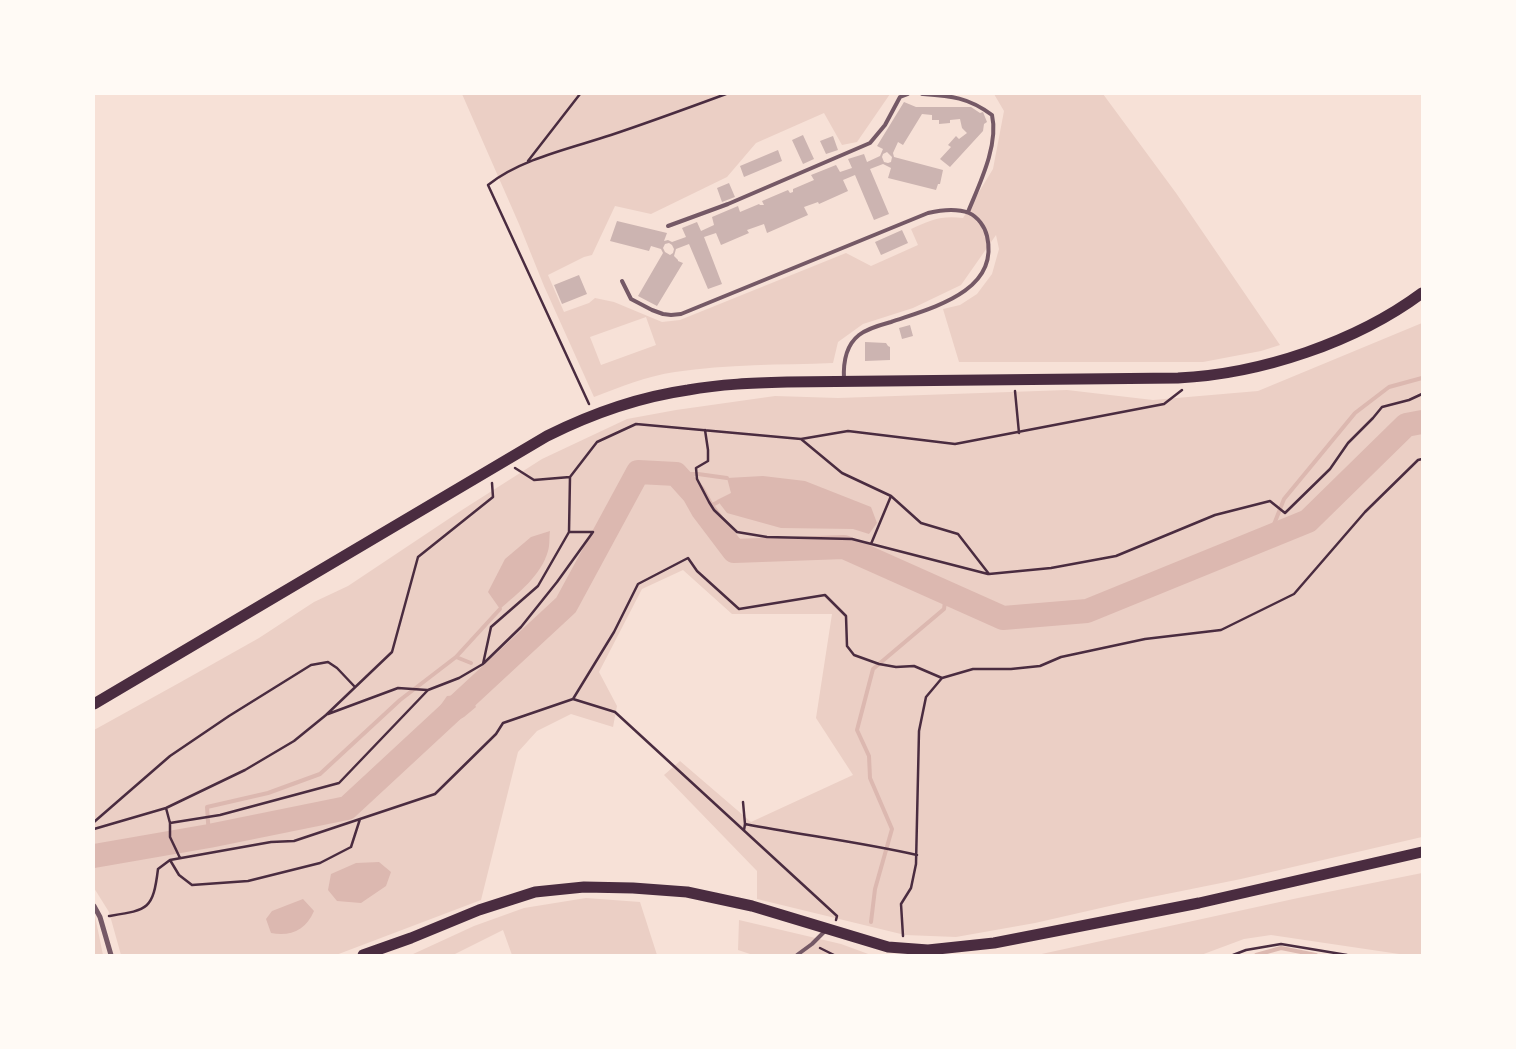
<!DOCTYPE html>
<html>
<head>
<meta charset="utf-8">
<style>
	body { margin:0 }
	#map { position:relative; width:1516px; height:1049px; overflow:hidden; background:#f7e1d7; font-family:Inter,sans-serif }
	canvas { display:block }
	.frame { position:absolute; inset:0; border:95px solid #fffaf5; pointer-events:none }
</style>
</head>
<body>
<div id="map">
<canvas width="1516" height="1049"></canvas>
<div class="frame"></div>
</div>
<script>
const ctx = document.querySelector('canvas').getContext('2d');
ctx.lineJoin = 'round';
function fill(path, color) { ctx.fillStyle = color; ctx.fill(path, 'evenodd'); }
function stroke(path, color, width, dash) { ctx.strokeStyle = color; ctx.lineWidth = width; ctx.lineCap = dash ? 'butt' : 'round'; ctx.setLineDash(dash || []); ctx.stroke(path); }
fill(new Path2D(`
	M462,94H890L857,142L842,145L824,113L756,143L727,177L651,214L615,206L592,255L584,257L548,275L564,312L589,303L595,298L614,302L662,322L680,320L846,253L871,266L918,245L911,229C930,220 942,215 963,218L993,169L1004,111L994,94H1103L1176,193L1280,345L1261,351L1203,362H959L943,309L960,305L977,294L992,274L999,249L996,235L961,285L913,308L863,324L838,342L833,363C781,365 727,364 675,372C647,376 620,387 594,397L544,286L519,224ZM646,317L656,345L601,365L590,337Z
	M1422,323V837L1241,879L1127,902L1035,923L956,937L905,935L757,899V871L664,775L680,761L751,822L853,775L816,718L832,614H732L683,570L642,589L599,672L617,706L613,727L571,714L537,731L518,752L481,900L336,955H121L109,912L94,888V730L179,683L259,638L314,602L348,586L462,510L542,459L627,419L676,410L775,396L838,398L1067,390L1153,400L1258,391Z
	M1422,873V955H1406L1271,935L1244,939L1201,955H1037L1298,898Z
	M586,898L640,902L657,955H512L503,930L453,955H411L474,926L524,908Z
	M94,915L95,916L103,955H94Z
	M739,920L841,944L871,955H753L738,950Z`), '#ebcfc5');
fill(new Path2D(`
	M763,476L805,481L871,507L877,523L869,534L853,529L781,528L727,513L717,500L731,493L727,478Z
	M550,531C549,538 550,545 548,551C541,576 518,593 500,609L488,592L505,559L531,537Z
	M470,694L476,707L464,717L451,724L436,712L447,696Z
	M379,862L391,872L386,886L361,903L337,901L328,890L331,874L356,863Z
	M303,899L314,911C306,930 290,937 271,933L266,919L272,911Z`), '#dcb8b0');
stroke(new Path2D(`
	M676,474H698L727,478
	M703,510L718,502
	M1269,537L1284,499L1355,413L1389,387L1422,378
	M456,657L500,609
	M209,836L207,807L268,793L320,774L400,700L456,657L471,663
	M871,922L875,889L892,829L870,778L869,756L857,730L873,669L944,609L946,594
	M1256,955L1281,948L1316,955`), '#dcb8b0', 4);
stroke(new Path2D(`
	M94,856L209,836L347,808L566,605L638,472L676,474L694,494L703,510L734,551L844,547L1003,618L1087,611L1308,521L1406,425L1422,422`), '#dcb8b0', 24);
fill(new Path2D(`
	M904,102L916,107H971L980,113L983,112L987,122L984,124L983,131L950,167L940,159L951,147L948,145L956,136L959,139L967,133L962,128L960,119L950,120V123L939,124V120H932V115L922,114L903,145L898,142L893,153L894,157L943,170L940,184H938L936,190L888,178L891,168L883,164L870,169L889,214L874,220L855,175L843,180L848,191L819,204L818,202L804,207L808,215L767,233L764,224L747,230L749,233L721,245L716,233L704,237L722,284L708,289L689,244L676,249L674,256L678,260V261L683,263L657,306L638,296L663,253L661,249L651,246L649,251L610,241L617,221L667,233L664,241L668,240L672,242L686,237L682,228L697,222L701,231L714,225L712,217L738,206L740,212L759,204L760,205H764L762,201L788,190L790,193L793,192V189L814,180L811,175L836,165L840,172L852,168L848,159L864,154L867,162L880,156L883,149L877,146ZM887,152L892,157L891,162L888,163L884,162L882,157L883,154ZM669,243L672,245L674,249L673,253L670,255L665,252L663,248L665,244Z
	M803,135L814,159L803,164L792,140Z
	M833,136L838,150L826,154L820,141Z
	M778,150L782,161L744,177L740,166Z
	M729,183L735,197L722,202L717,188Z
	M902,230L908,243L881,255L875,242Z
	M579,275L587,294L562,304L554,285Z
	M910,325L913,336L902,339L899,328Z
	M865,342L886,343L888,346L890,347V360L865,361Z`), '#ccb4b1');
stroke(new Path2D(`
	M528,161L580,94
	M1015,391L1019,433
	M589,404L488,185C520,159 572,148 611,135C650,122 688,108 726,94
	M705,430L708,450V461L696,468L697,479L709,502L714,510L737,532L767,537L852,539L988,574
	M801,439L848,431L955,444L1164,404L1182,390
	M515,468L534,480L570,477
	M569,532H593
	M871,544L891,496
	M484,663L521,627L557,582L593,532
	M573,699L614,632L638,584L688,558L697,571L739,609L825,595L846,616L847,646L854,655L879,664L896,667L914,666L942,678
	M328,714L398,688L427,690
	M743,802L745,824L744,830
	M166,808L170,823V837L180,858
	M94,822L170,756L229,716L311,665L328,662L337,668L355,687
	M170,823L220,815L339,783L428,690L459,678L483,664L491,627L538,586L569,532L570,477L597,442L636,424L801,439L842,473L891,496L921,523L958,534L989,574L1051,568L1116,556L1215,515L1270,501L1285,513L1330,469L1348,443L1373,418L1382,407L1409,400L1422,394
	M745,824C802,835 860,842 917,855
	M94,829L166,808L245,770L294,741L326,715L392,652L418,557L493,497L492,483
	M170,860L179,875L192,885L248,881L320,863L351,847L360,819
	M109,916C148,910 153,910 158,869L170,860L271,842L294,841L435,794L496,734L503,723L573,699L615,712L837,916L836,920
	M903,936L901,904L911,888L916,864L919,731L926,697L942,678L973,669H1011L1040,666L1061,657L1145,639L1221,630L1294,594L1365,512L1418,460L1422,459
	M820,948L834,955
	M1233,955L1246,950L1281,944L1347,955`), '#4a2c40', 2.5);
stroke(new Path2D(`
	M922,94C951,96 968,97 992,115C999,145 979,185 968,212
	M668,226L728,204L870,143L885,125L900,97L908,94
	M622,281L631,299L652,310L663,314L671,315L681,314L928,213C941,210 956,208 969,213C978,217 985,227 987,236C1000,292 931,308 891,322C880,325 868,328 859,335C845,346 843,363 844,380
	M797,955L812,944L825,931`), '#755966', 4);
stroke(new Path2D(`
	M94,906L100,917L111,955`), '#755966', 5);
stroke(new Path2D(`
	M94,704L547,436C591,414 639,397 688,390C721,384 754,383 787,382L1178,378C1261,374 1356,342 1422,293
	M363,955L411,938L479,910L535,892L584,887L633,888L687,892L752,906L888,947L928,950L994,943L1199,903L1422,852`), '#4a2c40', 11);
</script>
</body>
</html>
